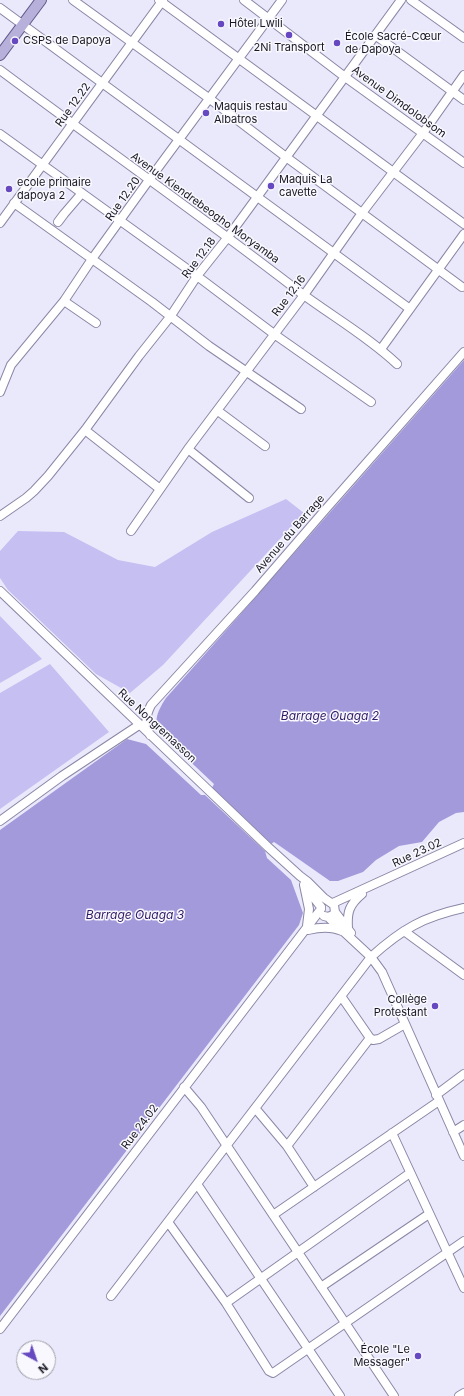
<!DOCTYPE html>
<html>
<head>
<meta charset="utf-8">
<style>
	body { margin:0 }
	#map { position:relative; width:464px; height:1396px; overflow:hidden; background:#eae9fc; font-family:Inter,sans-serif }
	canvas { display:block }
	.north { position:absolute; left:16px; top:1340px; width:40px; height:40px; box-sizing:border-box; background:#f8f8fe; border:1px solid #9e9ea6; border-radius:50%; rotate:140deg; font-size:11px; font-weight:700; line-height:16px; text-align:center; color:#181722 }
	.north::after { content:''; display:block; margin:auto; width:14px; height:18px; background:#6648c0; clip-path:polygon(50% 0,100% 100%,50% 72%,0 100%) }
</style>
</head>
<body>
<div id="map">
<canvas width="464" height="1396"></canvas>
<div class="north">N</div>
</div>
<script>
const ctx = document.querySelector('canvas').getContext('2d');
ctx.lineJoin = 'round';
function fill(path, color) { ctx.fillStyle = color; ctx.fill(path, 'evenodd'); }
function stroke(path, color, width, dash) { ctx.strokeStyle = color; ctx.lineWidth = width; ctx.lineCap = dash ? 'butt' : 'round'; ctx.setLineDash(dash || []); ctx.stroke(path); }
function drawText(font, color, halo, rows, align = 'center') {
  ctx.font = font + ' Inter,sans-serif'; ctx.lineWidth = 3; ctx.setLineDash([]); ctx.textBaseline = 'middle'; ctx.strokeStyle = halo; ctx.fillStyle = color; for (const [text, x, y, turn = 0] of rows) {
    ctx.save(); ctx.translate(x, y); ctx.rotate((+turn || 0) * Math.PI / 180); ctx.textAlign = isNaN(turn) ? turn : align; if (halo) ctx.strokeText(text, 0, 0); ctx.fillText(text, 0, 0); ctx.restore();
  }
}
fill(new Path2D(`
	M286,499L304,513L163,665L130,693L96,674L8,590L0,578V551L18,531L64,532L118,560L155,567L212,532Z
	M0,616L42,659L0,683Z
	M50,664L109,732L0,809V693Z`), '#c5bff2');
fill(new Path2D(`
	M464,360V812L456,813L439,822L422,842L399,846L376,860L363,872L338,881H330L277,844L274,842L271,844L212,788L214,784L159,732C153,719 159,709 166,698L238,617Z
	M127,739L146,744L201,795H205L265,851L267,858L291,880L303,913L299,925L0,1316V830Z`), '#a39adb');
const minor = new Path2D(`
	M73,0L210,99L286,157L462,287
	M159,0L464,224
	M244,0L345,77L464,163
	M411,0L464,38
	M0,8L410,309
	M375,35L464,100
	M0,70C99,144 200,215 297,290C330,315 366,335 397,364
	M0,134L197,276L274,334L371,402
	M14,203L152,302L209,346L301,409
	M58,222L64,214L82,193
	M0,223L163,0
	M64,301L96,323
	M381,349L464,234
	M0,392L11,365L64,301L92,259L149,180L282,0
	M218,411L265,446
	M85,430L160,489
	M188,449L249,498
	M0,516L26,498L34,491L48,476L85,430L139,356L170,317L197,276L228,237L401,0
	M131,531L188,449L304,295L362,213L423,133L464,75
	M0,591L268,847L300,876L308,882L324,898L334,905L335,912L333,915L328,917
	M150,735C145,724 145,717 151,705L255,591L325,510L464,352
	M0,821L62,776L139,725
	M304,885L309,909L307,926
	M307,889L321,907
	M333,903L464,843
	M335,912L351,933
	M324,916L328,917L371,957L382,972L464,1156
	M348,928C347,912 349,905 362,894
	M308,930C320,927 331,926 342,931
	M404,931L464,975
	M341,996L370,1038L373,1040L379,1039L405,1024
	M184,1087L201,1107L394,1396
	M436,1095L464,1074
	M255,1108L287,1146L314,1187
	M453,1132L464,1125
	M392,1133L464,1288
	M287,1146L370,1038
	M197,1184L340,1396
	M273,1215L439,1101
	M168,1222L226,1303L269,1371L273,1373L464,1241
	M321,1287L429,1214
	M111,1296L371,957C402,929 423,917 464,908
	M226,1303L410,1173
	M0,1329L321,909
	M459,1396L464,1393`);
const major = new Path2D(`
	M0,55L41,0`);
stroke(minor, '#8b87a5', 10);
stroke(major, '#605989', 12);
stroke(minor, '#fff', 8);
stroke(major, '#b6b0da', 10);
for (const [x, y, r, color] of [
	[221,24,4,"#6648c0"],
	[289,35,4,"#6648c0"],
	[15,41,4,"#6648c0"],
	[337,43,4,"#6648c0"],
	[206,113,4,"#6648c0"],
	[271,186,4,"#6648c0"],
	[9,189,4,"#6648c0"],
	[435,1006,4,"#6648c0"],
	[418,1356,4,"#6648c0"]
]) { const dot = new Path2D(); dot.arc(x, y, r, 0, 2 * Math.PI); ctx.fillStyle = color; ctx.fill(dot); stroke(dot, '#f8f8fe', 1.5); }
drawText('11px', '#181722', '#f8f8fe', [
	["Hôtel Lwili",229,24],
	["École Sacré-Cœur",345,37],
	["de Dapoya",345,50],
	["CSPS de Dapoya",23,41],
	["2Ni Transport",289,48,"center"],
	["Maquis restau",214,107],
	["Albatros",214,120],
	["Maquis La",279,180],
	["cavette",279,193],
	["ecole primaire",17,183],
	["dapoya 2",17,196],
	["Collège",427,1000,"right"],
	["Protestant",427,1013,"right"],
	["École \"Le",410,1350,"right"],
	["Messager\"",410,1363,"right"]
], 'left');
drawText('11px', '#181722', '#f8f8fe', [
	["Avenue Dimdolobsom",399,102,36],
	["Rue 12.22",73,105,-54],
	["Rue 12.20",123,199,-55],
	["Avenue Kiendrebeogho Moryamba",205,208,36],
	["Rue 12.18",199,258,-53],
	["Rue 12.16",289,296,-53],
	["Avenue du Barrage",290,534,-49],
	["Rue Nongremasson",157,726,43],
	["Rue 23.02",417,853,-25],
	["Rue 24.02",140,1127,-53]
]);
drawText('italic 12px', '#301a66', '#f8f8fe', [
	["Barrage Ouaga 2",330,716],
	["Barrage Ouaga 3",135,915]
]);
</script>
</body>
</html>
